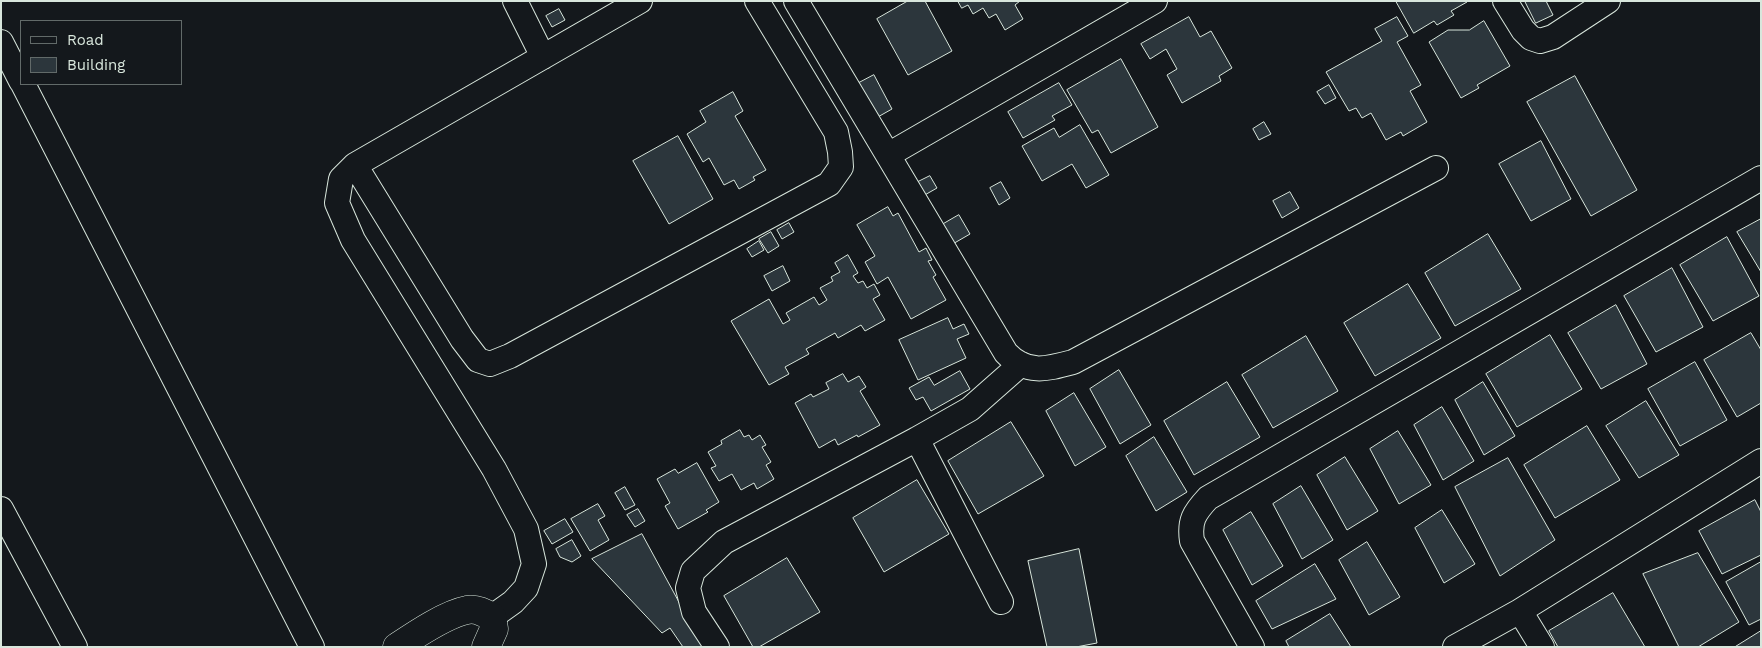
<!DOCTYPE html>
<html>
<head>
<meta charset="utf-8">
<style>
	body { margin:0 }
	#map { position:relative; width:1762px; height:648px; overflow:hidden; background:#14181c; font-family:"Work Sans",sans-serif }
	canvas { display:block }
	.frame { position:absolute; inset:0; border:2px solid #d8e6dc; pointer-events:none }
	.legend { position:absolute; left:20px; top:20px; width:162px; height:65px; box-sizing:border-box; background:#14181c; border:1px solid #626a69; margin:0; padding:6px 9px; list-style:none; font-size:15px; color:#d8e6dc }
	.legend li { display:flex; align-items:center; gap:10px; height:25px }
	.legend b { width:25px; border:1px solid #626a69 }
</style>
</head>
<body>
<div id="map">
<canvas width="1762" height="648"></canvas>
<div class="frame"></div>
<ul class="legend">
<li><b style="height:6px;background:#14181c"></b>Road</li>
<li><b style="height:14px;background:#2c363c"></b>Building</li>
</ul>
</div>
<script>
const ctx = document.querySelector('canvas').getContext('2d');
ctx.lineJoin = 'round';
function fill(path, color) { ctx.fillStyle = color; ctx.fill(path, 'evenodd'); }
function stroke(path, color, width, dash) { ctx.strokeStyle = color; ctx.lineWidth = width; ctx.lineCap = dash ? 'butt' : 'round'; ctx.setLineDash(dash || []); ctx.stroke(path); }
const building = new Path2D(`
	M908,1H925L952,51L908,75L877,19Z
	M958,1H1020L1015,5L1023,19L1005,30L996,14L989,18L983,8L973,14L968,5L962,8Z
	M1396,1H1466L1467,2L1451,11L1454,15L1437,25L1434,21L1414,33Z
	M1525,1H1546L1553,15L1536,23Z
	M559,9L565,20L552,27L546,16Z
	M1189,17L1200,37L1211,31L1232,68L1219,76L1221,81L1182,103L1167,75L1177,69L1166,49L1150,59L1141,44Z
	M1397,17L1408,36L1397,42L1421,85L1410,91L1427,122L1403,136L1401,132L1386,140L1371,113L1362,118L1356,108L1349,111L1326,72L1382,41L1375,29Z
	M1484,21L1510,66L1477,85L1479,88L1461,98L1429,42L1448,30H1469Z
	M1121,59L1158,127L1111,153L1098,130L1092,133L1067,90Z
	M874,75L892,109L876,118L857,84Z
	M1575,76L1637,190L1591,216L1527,102Z
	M1059,83L1072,105L1052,116L1055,120L1023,138L1008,112Z
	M1329,85L1336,98L1325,104L1317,92Z
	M733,92L743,111L735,116L766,170L753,177L755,180L739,189L734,180L724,185L709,158L703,162L687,134L706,122L700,111Z
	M1264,122L1271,134L1259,140L1253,129Z
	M1080,125L1109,175L1086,188L1072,164L1042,181L1022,146L1054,128L1059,137Z
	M678,136L713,199L669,224L633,161Z
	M1541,141L1571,199L1531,221L1499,164Z
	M930,176L937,188L923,196L916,183Z
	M1001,182L1010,198L999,205L990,188Z
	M1290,192L1299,208L1282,218L1273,201Z
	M888,207L893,216L898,213L919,252L926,248L932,260L928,261L936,275L933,277L946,300L911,319L888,277L877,284L865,262L875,256L857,225Z
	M959,215L970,234L951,245L940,226Z
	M1761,219V272L1737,232Z
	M789,223L794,232L782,239L777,230Z
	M771,232L779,246L768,253L759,239Z
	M1488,234L1521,289L1455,326L1425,273Z
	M1727,237L1759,296L1713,321L1680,265Z
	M759,241L764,250L752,257L747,249Z
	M848,255L858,273L853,276L858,283L863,281L867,288L874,284L880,295L873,299L885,320L865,331L861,325L838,338L835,333L806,349L809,354L785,367L789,374L769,385L731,321L769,299L783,324L790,320L786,313L814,297L819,305L827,300L820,288L833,281L831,277L840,272L835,263Z
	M783,266L790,281L772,291L764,276Z
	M1672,268L1703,327L1656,352L1624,296Z
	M1408,284L1441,338L1375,376L1344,323Z
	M1616,305L1647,364L1601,389L1568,333Z
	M948,318L953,329L964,324L969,334L957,339L966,358L918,380L899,340Z
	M1751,333L1761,350V403L1737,417L1704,360Z
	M1550,335L1582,389L1517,427L1486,374Z
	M1306,336L1338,391L1273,428L1242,375Z
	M1695,362L1727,420L1680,446L1648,389Z
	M1119,370L1151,425L1120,444L1090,389Z
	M960,371L970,389L931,411L923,397L916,400L909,388L929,377L934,385Z
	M843,374L848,382L859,376L866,387L860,391L880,425L858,437L857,435L838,445L835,439L819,448L795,403L811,394L813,397L829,389L826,383Z
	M1227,382L1260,437L1194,475L1164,421Z
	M1483,382L1515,436L1484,455L1455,400Z
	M1074,393L1106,447L1075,466L1046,411Z
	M1646,401L1679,455L1639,478L1606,426Z
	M1442,407L1474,461L1443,480L1414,425Z
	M1011,422L1044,476L978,514L948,461Z
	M1587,426L1620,480L1555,518L1524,465Z
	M740,430L744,437L749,435L752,440L760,435L766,445L762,447L771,462L766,465L774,479L757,489L754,483L741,490L732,474L719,481L711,468L716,466L708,452L722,444L721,441Z
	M1398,431L1431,485L1399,504L1370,449Z
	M1154,437L1187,492L1156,511L1126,456Z
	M1345,457L1378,511L1347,530L1317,475Z
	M1508,458L1555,540L1500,576L1455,487Z
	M697,463L719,502L706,510L708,512L678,529L665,506L670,503L657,479L675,469L678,473Z
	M917,480L949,534L884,572L853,518Z
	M1301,486L1333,540L1302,559L1273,504Z
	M625,487L635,505L625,510L615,493Z
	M1755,500L1761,512V555L1722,574L1699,531Z
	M598,504L605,516L598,520L609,540L590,551L571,519Z
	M638,509L645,521L635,527L627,515Z
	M1442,510L1475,564L1444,583L1415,528Z
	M1251,512L1283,566L1252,585L1223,530Z
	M565,519L573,532L552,544L544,531Z
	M642,534L686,615L704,647H683L670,628L662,633L592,559Z
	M572,540L581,556L572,562L560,557L556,549Z
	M1367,542L1400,597L1369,615L1339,560Z
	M1079,549L1097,643L1076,647H1047L1028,561Z
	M1698,553L1739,622L1698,647H1679L1643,574Z
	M787,558L820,612L759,647H753L724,596Z
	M1761,562V619L1749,625L1726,582Z
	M1315,564L1336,599L1272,629L1256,601Z
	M1613,593L1645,647H1558L1549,631Z
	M1330,614L1351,647H1289L1286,641Z
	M1761,631V647H1735Z`);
fill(building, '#2c363c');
stroke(building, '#d8e6dc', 1);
const street = new Path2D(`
	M515,1L543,57
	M640,1L355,165L462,339L478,360L490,364L510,356L829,184L841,167L840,152L836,132L757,1
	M796,1L1006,353C1027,375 1047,369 1073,362L1436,168
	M1505,1L1523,30L1531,38L1540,41L1553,37L1608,1
	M1,42L21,81
	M23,84L312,647
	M888,155L1155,1
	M355,165L341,179L337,203L353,240L494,469L526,529L534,564L526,588L513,602L492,617
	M917,439L1001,602
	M1,509L75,647
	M1520,611L1542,647
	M717,647L694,612L688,588L693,571L724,542L917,439L970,409L1021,364
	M1252,647L1192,541C1189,521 1194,513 1208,498L1761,178
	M1455,647L1520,611L1761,461`);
const secondary = new Path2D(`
	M397,647C415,635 446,614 467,610C476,608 485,613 492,617L494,629L486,647`);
stroke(street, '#d8e6dc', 26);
stroke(secondary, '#d8e6dc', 29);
stroke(street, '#14181c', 24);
stroke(secondary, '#14181c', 28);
</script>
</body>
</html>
